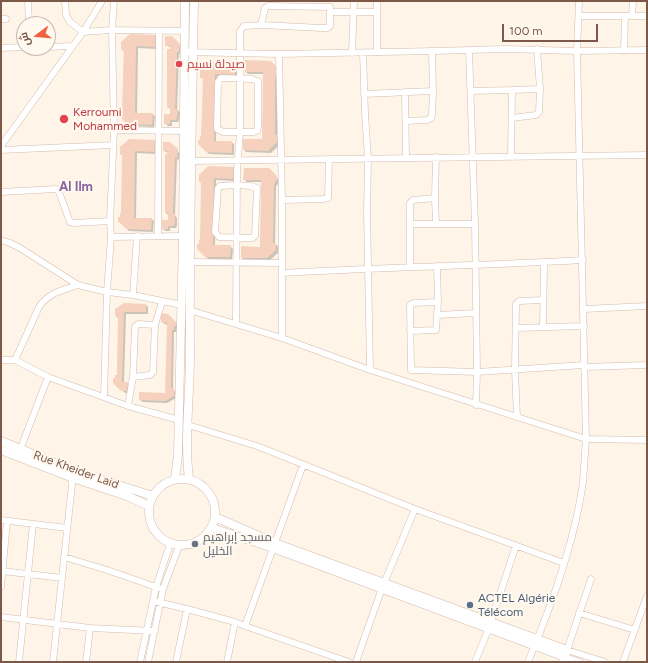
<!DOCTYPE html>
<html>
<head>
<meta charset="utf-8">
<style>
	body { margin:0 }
	#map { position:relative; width:648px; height:663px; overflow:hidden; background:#fef5e8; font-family:Figtree,Cairo,sans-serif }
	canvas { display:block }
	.frame { position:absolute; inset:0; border:2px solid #7c5849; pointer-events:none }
	.north { position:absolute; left:16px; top:16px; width:40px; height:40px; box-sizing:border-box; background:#fff9f0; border:1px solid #cbb9ad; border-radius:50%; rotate:254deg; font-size:11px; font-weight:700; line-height:16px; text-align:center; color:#7c5849 }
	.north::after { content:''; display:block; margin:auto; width:14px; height:18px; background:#f36143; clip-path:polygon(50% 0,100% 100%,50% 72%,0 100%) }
	.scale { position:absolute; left:502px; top:24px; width:96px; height:18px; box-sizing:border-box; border:2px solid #7c5849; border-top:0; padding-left:5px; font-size:12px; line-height:14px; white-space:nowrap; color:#7c5849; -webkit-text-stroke:3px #fff9f0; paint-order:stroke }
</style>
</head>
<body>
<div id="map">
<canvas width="648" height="663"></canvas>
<div class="frame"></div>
<div class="north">ش</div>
<div class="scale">100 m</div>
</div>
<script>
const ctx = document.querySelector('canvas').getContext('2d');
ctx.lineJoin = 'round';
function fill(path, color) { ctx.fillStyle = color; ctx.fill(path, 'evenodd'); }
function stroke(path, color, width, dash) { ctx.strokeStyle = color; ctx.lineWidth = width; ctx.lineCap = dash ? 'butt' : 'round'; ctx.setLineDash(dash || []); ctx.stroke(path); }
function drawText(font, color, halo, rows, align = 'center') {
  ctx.font = font + ' Figtree,Cairo,sans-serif'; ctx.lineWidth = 4; ctx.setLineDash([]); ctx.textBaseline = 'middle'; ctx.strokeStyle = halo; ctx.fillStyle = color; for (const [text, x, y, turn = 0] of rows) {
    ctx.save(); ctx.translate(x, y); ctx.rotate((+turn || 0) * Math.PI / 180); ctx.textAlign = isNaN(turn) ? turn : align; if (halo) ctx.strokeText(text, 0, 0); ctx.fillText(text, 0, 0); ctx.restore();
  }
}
fill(new Path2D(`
	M155,36L158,38V49L138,48L137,114H152L155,116L154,127L130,126L120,116L123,109L124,52L122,49Z
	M172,37L182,47V54H179L177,110L180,112L179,120L178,122H172V126H168L165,123L171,115V110L168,107L171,50V48L166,45Z
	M270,62L277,79V136L279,139V145L271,153L246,152L244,150L263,140L264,74H248L246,72Z
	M234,64L237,66V77L217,76L216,142H231L234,144V155L209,154L199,144L202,137L204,80L201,77Z
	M154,141L157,143L156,154L137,153L136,219H151L154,221L153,232L129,231L119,221L122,214L123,157L121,154Z
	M169,143L180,153L179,160L177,159L175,215L177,218V226L176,228H170V231H166L163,229L169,221V216L166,213L168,153L164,151Z
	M233,168L236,170L235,181L216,180L215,246H230L233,249L232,259H208L198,248L201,241L202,184L200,182Z
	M269,169L279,180L277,186H276L275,244L278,246V253L270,260H244L242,258L261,248L262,182H247L244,179Z
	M146,305L148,307V314H126L124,383H127L130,386L129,393H125L114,382L117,376L119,319L116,316V310Z
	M167,315L178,325L176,332H174L173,389L176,392V398L167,403L143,402L140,400L166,394L168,325L165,324L162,322Z`), '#0003');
fill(new Path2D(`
	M130,34L156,35L155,47L136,46L135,113H153L152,125L127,124L119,116V112H121V108H122L124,50H121V42Z
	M165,36H172L180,44L179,52H177L175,109H178L177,118L176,120H170V124H164V114H170V108H167V49H170V46H165Z
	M245,60L271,61L279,69L277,77H275V135H277V142L268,151L243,150V139H262L263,72H245Z
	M209,62L235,63V75L215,74L214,141H232V153L206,152L198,144V140H200V136H201L203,78H200V70Z
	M129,139L155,140L154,152L135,151L134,218H152L151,230L126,229L118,221V217H120V213H121L122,155H120V147Z
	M163,142H170L178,149L177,158L175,157L173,214H175V223L173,226H168V229H162V220H168V213H165V154L167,155V151H163Z
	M208,166L234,167L233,179L214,178L213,245H231L230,257H205L197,249V244H199V240H200L201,182H199V175Z
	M244,168H269L277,176V181H275V184H274L273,243H276V250L267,258H241V246L260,247L261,180H243Z
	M124,303L146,304V312H124L122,382H128L127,391H121L113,383V378H115V375H117L118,316H115V309Z
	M161,313L168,314L176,322V326H174V330H172L171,388H174V396L165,401L139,400V392L165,393L167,323L161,322Z`), '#f6d1bd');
const minor = new Path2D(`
	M28,1L29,24
	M65,1L66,15L70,22L83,32L112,30L185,31
	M268,6L330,7V26L327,28H322L261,25L265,8Z
	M331,12H377
	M579,16H647
	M632,16L633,1
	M1,19H6
	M48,47L73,46
	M1,48L24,47
	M469,50L475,224L477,372L476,405
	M624,51L625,16
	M185,52L279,54L435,51L505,49L577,51L647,50
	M377,52V1
	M352,53L354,1
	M363,53L365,113L368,158L367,212L370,370
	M279,54L282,200V338
	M221,78L252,79L258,81V127L257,131L254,132H223L217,129L218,82Z
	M471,91L512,90
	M405,92L406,157
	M364,94L433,91L432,51
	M512,118L536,115L539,112L540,89
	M406,121L427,120L431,118L432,114L433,91
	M114,130L184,131
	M1,146L83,32L102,1
	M1,150L113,145
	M511,157L512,90L540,89L537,49
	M191,161L647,155
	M237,185L250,186L257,188L255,236L252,238L219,237L215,232L218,188L220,186Z
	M1,192L56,189L59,192L70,222L74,223L110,221
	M435,198L436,224
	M282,200L323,199L328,198L329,159
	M410,224H475
	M158,236L159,31
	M111,237L183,236
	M1,240L10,243L20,248L78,285L107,292L133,295L182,305
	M190,262L281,263
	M437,266L438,302L414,303L410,305L411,370L477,372L584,365
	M410,267V203L413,200L435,198L436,157
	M282,273C382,267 482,266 583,260
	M133,295L137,236
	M584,309L647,306
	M189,310L282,338L370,370L586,439L577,51L579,1
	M437,315L476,313
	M236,324L237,171L240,132V31L244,26L261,25
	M543,327L544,262
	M516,328L584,326
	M410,331L436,330L438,302
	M1,360H15L48,377L128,406L179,420
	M15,360L39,307C48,293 63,290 78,285
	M584,367L647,365
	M133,377L150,375L153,372L155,325L162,302
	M104,397L107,292L111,237L110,221L114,130L112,30L114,1
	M128,406L133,377L135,327L138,324L155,325
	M517,417L515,370L516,304L519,301L543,300
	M188,425L257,446L415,509L564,563
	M20,450L48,377
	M1,520L67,528
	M64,557L107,570L159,588
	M2,571L62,578
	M591,579L567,650L605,662
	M1,587L7,521
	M153,601L187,609L235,622L227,662
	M579,613L635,630
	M1,617L90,628L155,631
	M235,622L245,626L303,465
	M245,626L349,662
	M565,657L580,662
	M19,662L33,524
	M53,662L73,475
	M86,662L90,628
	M140,662L156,587L170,544
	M148,662L163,589L179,546
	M176,662L187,609
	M356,662L382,588L415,509
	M475,662L489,628L516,545
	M528,662C551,607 575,542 583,482C584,468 585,454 586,439L647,440
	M623,662L647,596`);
const tertiary = new Path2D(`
	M1,441L74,471L153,496
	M1,450L73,478L127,496L149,506
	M149 512a33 33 0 1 1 66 0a33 33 0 1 1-66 0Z
	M175,479L178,455L183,236L185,1
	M189,479C184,438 190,397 190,355C189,237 192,119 194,1
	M215,517L275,543L567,650L563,662
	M212,528L273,548L565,657`);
stroke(minor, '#d3bbac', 7);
stroke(tertiary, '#d3bbac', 9);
stroke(minor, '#fff', 6);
stroke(tertiary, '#fff', 8);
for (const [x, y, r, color] of [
	[179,64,4,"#e0444e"],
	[64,119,5,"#e0444e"],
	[195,544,4,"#6b7280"],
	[470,605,4,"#5c6f8a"]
]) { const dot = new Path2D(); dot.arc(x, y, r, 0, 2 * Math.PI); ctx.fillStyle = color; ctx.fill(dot); stroke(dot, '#fff9f0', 1.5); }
drawText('12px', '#be3a42', '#fff9f0', [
	["صيدلة نسيم",187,64],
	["Kerroumi",73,112],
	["Mohammed",73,126]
], 'left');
drawText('12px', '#7c5849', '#fff9f0', [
	["Rue Kheider Laid",76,470,20]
]);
drawText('12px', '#5b616d', '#fff9f0', [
	["مسجد إبراهيم",203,537],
	["الخليل",203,551]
], 'left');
drawText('12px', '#4e5e75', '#fff9f0', [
	["ACTEL Algérie",478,598],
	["Télécom",478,612]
], 'left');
drawText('bold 13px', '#88659f', '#fff9f0', [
	["Al Ilm",76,187]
]);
</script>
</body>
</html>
